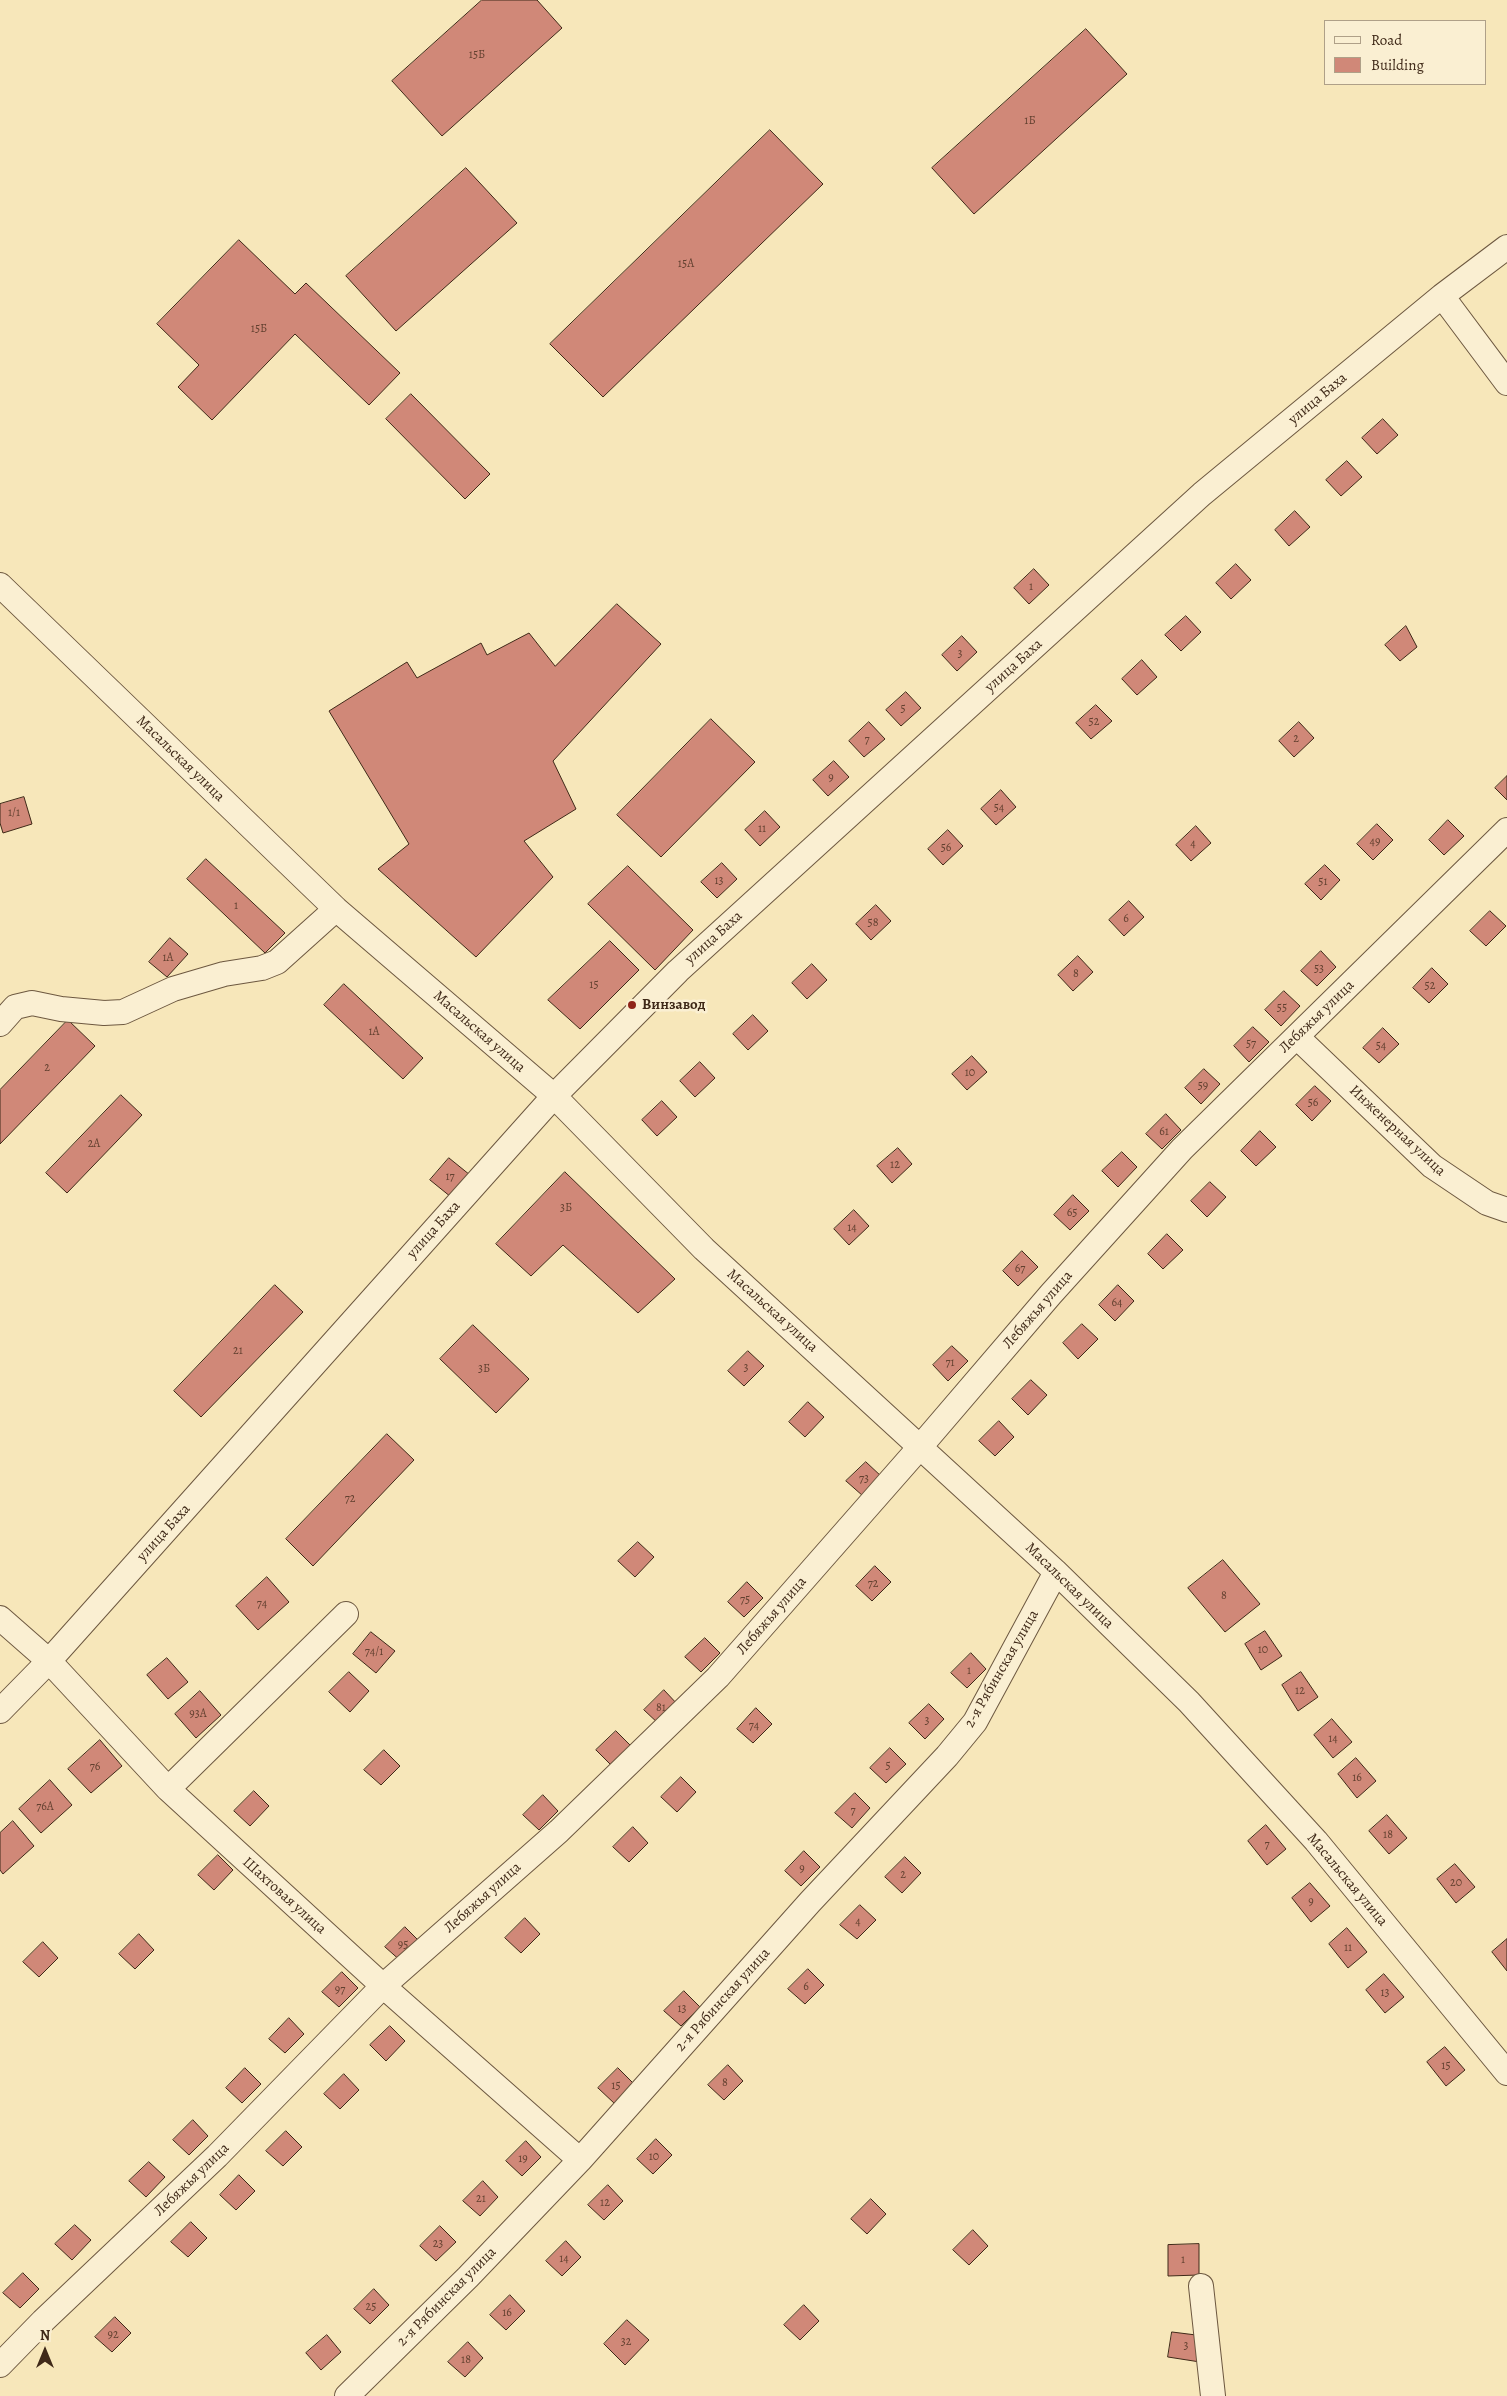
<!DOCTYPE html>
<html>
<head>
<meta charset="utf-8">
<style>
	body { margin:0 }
	#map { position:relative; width:1507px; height:2396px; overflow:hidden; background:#f7e7ba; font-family:Alegreya,serif }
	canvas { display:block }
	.legend { position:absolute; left:1324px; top:20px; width:162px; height:65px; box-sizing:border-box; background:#faefd2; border:1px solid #afa088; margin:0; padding:6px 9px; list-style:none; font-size:15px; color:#3f2918 }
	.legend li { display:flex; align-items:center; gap:10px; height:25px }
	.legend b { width:25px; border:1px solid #afa088 }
	.north { position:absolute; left:20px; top:2326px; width:50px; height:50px; -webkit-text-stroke:4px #faefd2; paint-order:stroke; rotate:0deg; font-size:14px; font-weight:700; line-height:20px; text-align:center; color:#3f2918 }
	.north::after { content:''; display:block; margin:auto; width:18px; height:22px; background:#3f2918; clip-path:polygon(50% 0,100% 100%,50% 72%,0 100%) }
</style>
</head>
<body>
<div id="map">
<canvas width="1507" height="2396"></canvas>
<ul class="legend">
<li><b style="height:6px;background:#faefd2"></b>Road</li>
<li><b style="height:14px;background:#d08878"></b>Building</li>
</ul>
<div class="north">N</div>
</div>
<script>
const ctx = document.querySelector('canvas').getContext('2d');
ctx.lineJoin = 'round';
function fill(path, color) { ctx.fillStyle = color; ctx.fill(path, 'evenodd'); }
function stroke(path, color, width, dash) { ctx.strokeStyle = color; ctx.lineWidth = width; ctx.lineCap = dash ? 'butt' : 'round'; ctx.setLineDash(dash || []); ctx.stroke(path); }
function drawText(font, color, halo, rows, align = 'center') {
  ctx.font = font + ' Alegreya,serif'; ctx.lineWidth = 5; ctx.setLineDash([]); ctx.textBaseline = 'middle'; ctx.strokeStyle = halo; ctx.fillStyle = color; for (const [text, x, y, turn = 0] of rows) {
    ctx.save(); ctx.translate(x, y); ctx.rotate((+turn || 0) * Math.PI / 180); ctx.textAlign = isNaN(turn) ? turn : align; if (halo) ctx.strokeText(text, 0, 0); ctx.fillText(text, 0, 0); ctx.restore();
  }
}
const building = new Path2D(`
	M482,0H537L562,28L442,136L392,81Z
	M1086,29L1127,74L974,214L932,168Z
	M770,130L823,184L603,397L550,344Z
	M466,168L517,223L396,331L346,276Z
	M239,240L295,294L306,283L400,373L369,405L295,334L212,420L178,387L199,365L157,324Z
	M411,394L490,474L465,499L386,419Z
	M1383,419L1398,435L1377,454L1362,438Z
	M1347,461L1362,477L1341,496L1326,480Z
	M1295,511L1310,527L1289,546L1275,530Z
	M1236,564L1251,580L1231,599L1216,583Z
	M1034,569L1049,585L1029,604L1014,588Z
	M617,604L661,644L553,761L576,809L524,841L553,877L476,957L378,869L409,844L329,711L407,662L417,678L481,643L487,655L529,633L555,666Z
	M1186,616L1201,632L1181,651L1165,635Z
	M1406,626L1417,647L1400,661L1385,645Z
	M962,636L977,652L957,671L942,655Z
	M1142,660L1157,677L1137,695L1122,679Z
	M906,692L921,708L901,726L886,710Z
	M1096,705L1112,721L1091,739L1076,723Z
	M711,719L755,762L661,857L617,815Z
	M869,722L885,739L864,757L849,741Z
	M1299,722L1314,738L1294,757L1279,741Z
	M834,761L849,777L828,796L813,780Z
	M1507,776V800L1495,788Z
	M1001,790L1016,807L996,825L981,809Z
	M24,797L32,824L3,833L0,823V804Z
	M765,811L780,827L760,846L745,830Z
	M1448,820L1464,836L1444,855L1429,840Z
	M1377,824L1393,840L1373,860L1357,844Z
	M1196,826L1211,843L1191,861L1176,845Z
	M948,830L963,846L943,865L928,849Z
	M206,859L285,933L265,953L187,879Z
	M722,863L737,879L717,898L701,882Z
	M1325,865L1340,880L1321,900L1305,884Z
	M628,866L693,930L655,970L588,904Z
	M1129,901L1144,917L1124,936L1109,920Z
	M876,905L891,921L871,940L856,924Z
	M1490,911L1506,926L1486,946L1470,931Z
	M170,938L188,954L167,977L149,962Z
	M610,941L639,970L580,1029L548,1000Z
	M1321,951L1336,967L1317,986L1301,971Z
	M1078,956L1093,972L1073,991L1058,975Z
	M812,964L827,980L807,999L792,983Z
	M1432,968L1448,984L1429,1003L1413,988Z
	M344,984L423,1058L403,1079L324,1005Z
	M1284,991L1300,1006L1281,1026L1265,1010Z
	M753,1015L768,1031L748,1050L733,1034Z
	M68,1020L95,1046L0,1144V1090Z
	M1253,1027L1269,1042L1249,1062L1234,1046Z
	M1383,1028L1399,1044L1379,1063L1363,1048Z
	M972,1056L987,1072L967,1090L952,1074Z
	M700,1062L715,1078L695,1097L680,1081Z
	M1204,1069L1220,1084L1201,1104L1185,1088Z
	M1315,1086L1331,1101L1312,1121L1296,1105Z
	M121,1095L142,1115L67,1193L46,1173Z
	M662,1101L677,1117L657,1136L642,1120Z
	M1166,1114L1181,1130L1162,1149L1146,1134Z
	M1260,1131L1276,1147L1256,1166L1241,1151Z
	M898,1148L912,1164L892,1183L877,1166Z
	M1122,1152L1137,1167L1118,1187L1102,1171Z
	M449,1158L470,1175L451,1197L430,1180Z
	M565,1172L675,1279L638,1313L563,1245L531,1276L496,1244Z
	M1210,1182L1226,1197L1207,1217L1191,1201Z
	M1073,1195L1089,1211L1070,1230L1054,1215Z
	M854,1210L869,1226L849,1245L834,1229Z
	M1167,1234L1183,1250L1163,1269L1148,1254Z
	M1022,1251L1038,1267L1018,1286L1003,1271Z
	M275,1285L303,1312L201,1417L174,1391Z
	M1118,1285L1134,1301L1115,1321L1099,1305Z
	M1082,1324L1098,1339L1078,1359L1063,1343Z
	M473,1325L529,1379L496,1413L440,1359Z
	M952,1346L968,1361L948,1381L933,1365Z
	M748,1351L764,1366L744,1386L728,1371Z
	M1031,1380L1047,1395L1028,1415L1012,1399Z
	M808,1402L824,1417L805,1437L789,1422Z
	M999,1421L1014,1437L995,1456L979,1441Z
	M387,1434L414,1460L313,1566L286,1539Z
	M866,1462L882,1477L863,1496L846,1481Z
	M638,1542L654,1557L635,1577L618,1561Z
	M1223,1560L1260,1604L1225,1632L1188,1588Z
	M875,1566L891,1582L872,1601L856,1586Z
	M267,1577L289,1602L258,1630L236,1606Z
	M747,1582L763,1598L744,1617L728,1602Z
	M1265,1631L1282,1656L1261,1670L1245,1644Z
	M371,1632L395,1651L376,1673L353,1654Z
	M705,1638L720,1653L701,1672L685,1657Z
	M971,1653L986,1669L967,1688L951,1673Z
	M167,1658L188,1682L168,1699L147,1675Z
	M349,1672L369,1691L350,1712L329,1692Z
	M1301,1672L1318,1697L1298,1711L1282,1685Z
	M664,1690L679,1706L660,1725L644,1710Z
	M200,1691L221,1715L196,1738L175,1714Z
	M929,1704L944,1719L925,1739L909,1723Z
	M756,1708L772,1724L753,1743L737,1729Z
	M1332,1719L1352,1742L1333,1758L1314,1735Z
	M616,1731L631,1746L612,1766L596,1750Z
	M100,1740L122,1766L91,1793L68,1769Z
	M890,1748L906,1764L886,1783L870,1768Z
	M384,1750L400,1766L381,1785L364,1770Z
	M1356,1758L1376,1781L1357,1798L1338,1774Z
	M681,1777L696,1792L677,1812L661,1797Z
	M50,1780L72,1805L41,1833L19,1809Z
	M254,1791L269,1806L250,1826L234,1811Z
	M855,1793L870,1808L852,1828L835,1813Z
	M543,1795L558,1811L539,1830L523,1815Z
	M1387,1815L1407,1838L1389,1854L1369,1831Z
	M13,1821L34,1846L3,1874L0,1870V1833Z
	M1266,1825L1286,1849L1267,1865L1248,1841Z
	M633,1827L648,1843L629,1862L613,1847Z
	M804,1851L820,1867L801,1886L785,1871Z
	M218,1855L233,1870L214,1890L198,1875Z
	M905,1857L921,1873L902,1893L885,1877Z
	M1455,1864L1475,1887L1456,1903L1437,1879Z
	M1310,1883L1330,1906L1311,1922L1292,1898Z
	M860,1905L876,1920L857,1939L840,1925Z
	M525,1918L540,1934L521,1953L505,1938Z
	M405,1927L421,1943L402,1962L385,1947Z
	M1347,1928L1367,1952L1348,1968L1329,1944Z
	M139,1934L154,1950L135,1969L119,1954Z
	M1507,1939V1971L1492,1952Z
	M43,1942L58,1958L39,1977L23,1962Z
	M808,1969L824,1985L805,2004L788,1989Z
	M342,1972L358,1988L339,2007L322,1992Z
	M1384,1974L1404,1997L1385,2013L1366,1990Z
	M684,1991L700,2007L681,2026L664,2011Z
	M289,2018L304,2034L285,2053L269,2039Z
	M390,2026L405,2041L386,2061L370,2045Z
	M1445,2047L1465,2070L1446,2086L1427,2062Z
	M728,2065L743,2081L724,2100L708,2085Z
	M245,2068L261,2084L242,2103L226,2088Z
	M618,2068L634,2084L615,2104L598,2088Z
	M344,2074L359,2090L340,2109L324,2094Z
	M193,2120L208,2136L189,2155L173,2140Z
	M286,2131L302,2147L283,2166L266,2151Z
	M656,2139L672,2155L653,2174L637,2159Z
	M526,2141L541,2157L522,2176L506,2161Z
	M149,2162L165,2177L146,2197L129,2181Z
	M239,2175L255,2191L236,2210L220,2195Z
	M483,2181L498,2197L480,2216L463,2201Z
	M608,2185L623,2201L604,2220L588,2205Z
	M871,2199L886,2214L867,2234L851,2219Z
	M191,2222L207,2238L188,2257L171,2242Z
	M75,2225L91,2240L72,2260L55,2244Z
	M440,2226L456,2242L436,2261L420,2246Z
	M973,2230L988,2246L969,2265L953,2250Z
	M566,2241L581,2257L562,2276L546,2261Z
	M1199,2244V2275L1168,2276V2245Z
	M23,2273L39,2289L20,2308L3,2293Z
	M374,2289L389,2305L370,2324L354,2309Z
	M510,2295L525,2311L506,2330L490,2315Z
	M804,2305L819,2321L800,2340L784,2325Z
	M115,2317L131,2333L112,2352L95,2337Z
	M627,2320L649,2340L625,2365L604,2344Z
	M1172,2332L1204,2336L1200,2362L1168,2357Z
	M327,2335L341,2352L321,2370L306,2353Z
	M468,2342L483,2358L465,2377L448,2362Z`);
fill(building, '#d08878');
stroke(building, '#3f2918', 1);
const minor = new Path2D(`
	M1442,296L1507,383
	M0,585L336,909L554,1096L704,1249L1056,1572L1189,1702L1316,1841L1507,2073
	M0,1024L15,1007L32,1003L61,1009L104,1013L123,1012L173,989L224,974L262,968L277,962L336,909
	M1297,1037L1432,1166L1487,1203L1507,1210
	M0,1618L49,1661L168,1789L383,1986L580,2160
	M0,1711L49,1661L554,1096L678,971L1202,494L1442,296L1507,247
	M168,1789L346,1614
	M1201,2286L1213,2396
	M0,2365L43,2321L217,2156L383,1986L559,1831L718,1677L920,1447L1051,1294L1182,1149L1507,830
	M347,2396L468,2277L580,2160L810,1902L947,1756L975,1722L1056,1572`);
stroke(minor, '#6d5840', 26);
stroke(minor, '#faefd2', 24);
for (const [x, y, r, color] of [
	[632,1005,5,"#8f2418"]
]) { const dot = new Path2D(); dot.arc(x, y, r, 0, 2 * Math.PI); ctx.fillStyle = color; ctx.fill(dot); stroke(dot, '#faefd2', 2); }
drawText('12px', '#634130', null, [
	["15Б",477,55],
	["1Б",1030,121],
	["15А",686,264],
	["15Б",259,329],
	["1",1031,587],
	["3",960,654],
	["5",903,709],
	["52",1094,722],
	["2",1296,739],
	["7",867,740],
	["9",831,778],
	["54",999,808],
	["1/1",14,813],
	["11",762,829],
	["49",1375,842],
	["4",1193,844],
	["56",946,848],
	["13",719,881],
	["51",1323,882],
	["1",236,906],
	["6",1126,919],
	["58",873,923],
	["1А",168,958],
	["53",1319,969],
	["8",1076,974],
	["15",594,985],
	["52",1430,986],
	["55",1282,1008],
	["1А",374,1032],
	["57",1251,1044],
	["54",1381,1046],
	["2",47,1068],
	["10",970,1073],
	["59",1203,1086],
	["56",1313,1103],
	["61",1164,1132],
	["2А",94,1144],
	["12",895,1165],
	["17",450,1177],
	["3Б",566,1208],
	["65",1072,1213],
	["14",852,1228],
	["67",1020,1269],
	["64",1117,1303],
	["21",238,1351],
	["71",950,1363],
	["3",746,1368],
	["3Б",484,1369],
	["73",864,1479],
	["72",350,1499],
	["72",873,1584],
	["8",1224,1596],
	["75",745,1600],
	["74",262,1604],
	["10",1263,1650],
	["74/1",374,1652],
	["1",969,1671],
	["12",1300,1691],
	["81",661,1708],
	["93А",198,1714],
	["3",927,1721],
	["74",754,1726],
	["14",1333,1739],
	["5",888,1766],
	["76",95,1767],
	["16",1357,1778],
	["76А",45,1807],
	["7",853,1811],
	["18",1388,1835],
	["7",1267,1845],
	["9",802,1869],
	["2",903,1875],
	["20",1456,1883],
	["9",1311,1902],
	["4",858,1922],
	["95",403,1945],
	["11",1348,1948],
	["6",806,1987],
	["97",340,1990],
	["13",1385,1993],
	["13",682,2009],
	["15",1446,2066],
	["8",725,2083],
	["15",616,2086],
	["10",654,2157],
	["19",523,2159],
	["21",481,2199],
	["12",605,2203],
	["23",438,2244],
	["14",564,2259],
	["1",1183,2260],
	["25",371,2307],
	["16",507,2313],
	["92",113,2335],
	["32",626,2342],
	["3",1186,2346],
	["18",466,2360]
]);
drawText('15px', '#3f2918', '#faefd2', [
	["улица Баха",1318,399,-40],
	["улица Баха",1014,666,-42],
	["Масальская улица",180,759,44],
	["улица Баха",714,938,-42],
	["Лебяжья улица",1317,1017,-44],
	["Масальская улица",479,1032,41],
	["Инженерная улица",1397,1131,43],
	["улица Баха",434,1230,-48],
	["Лебяжья улица",1038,1310,-49],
	["Масальская улица",772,1311,42],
	["улица Баха",164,1533,-48],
	["Масальская улица",1069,1586,44],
	["Лебяжья улица",772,1616,-49],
	["2-я Рябинская улица",1002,1669,-60],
	["Масальская улица",1347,1880,50],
	["Шахтовая улица",284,1896,42],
	["Лебяжья улица",483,1898,-42],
	["2-я Рябинская улица",723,2000,-48],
	["Лебяжья улица",192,2180,-44],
	["2-я Рябинская улица",447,2297,-45]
]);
drawText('bold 15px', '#3f2918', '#faefd2', [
	["Винзавод",642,1005]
], 'left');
</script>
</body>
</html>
